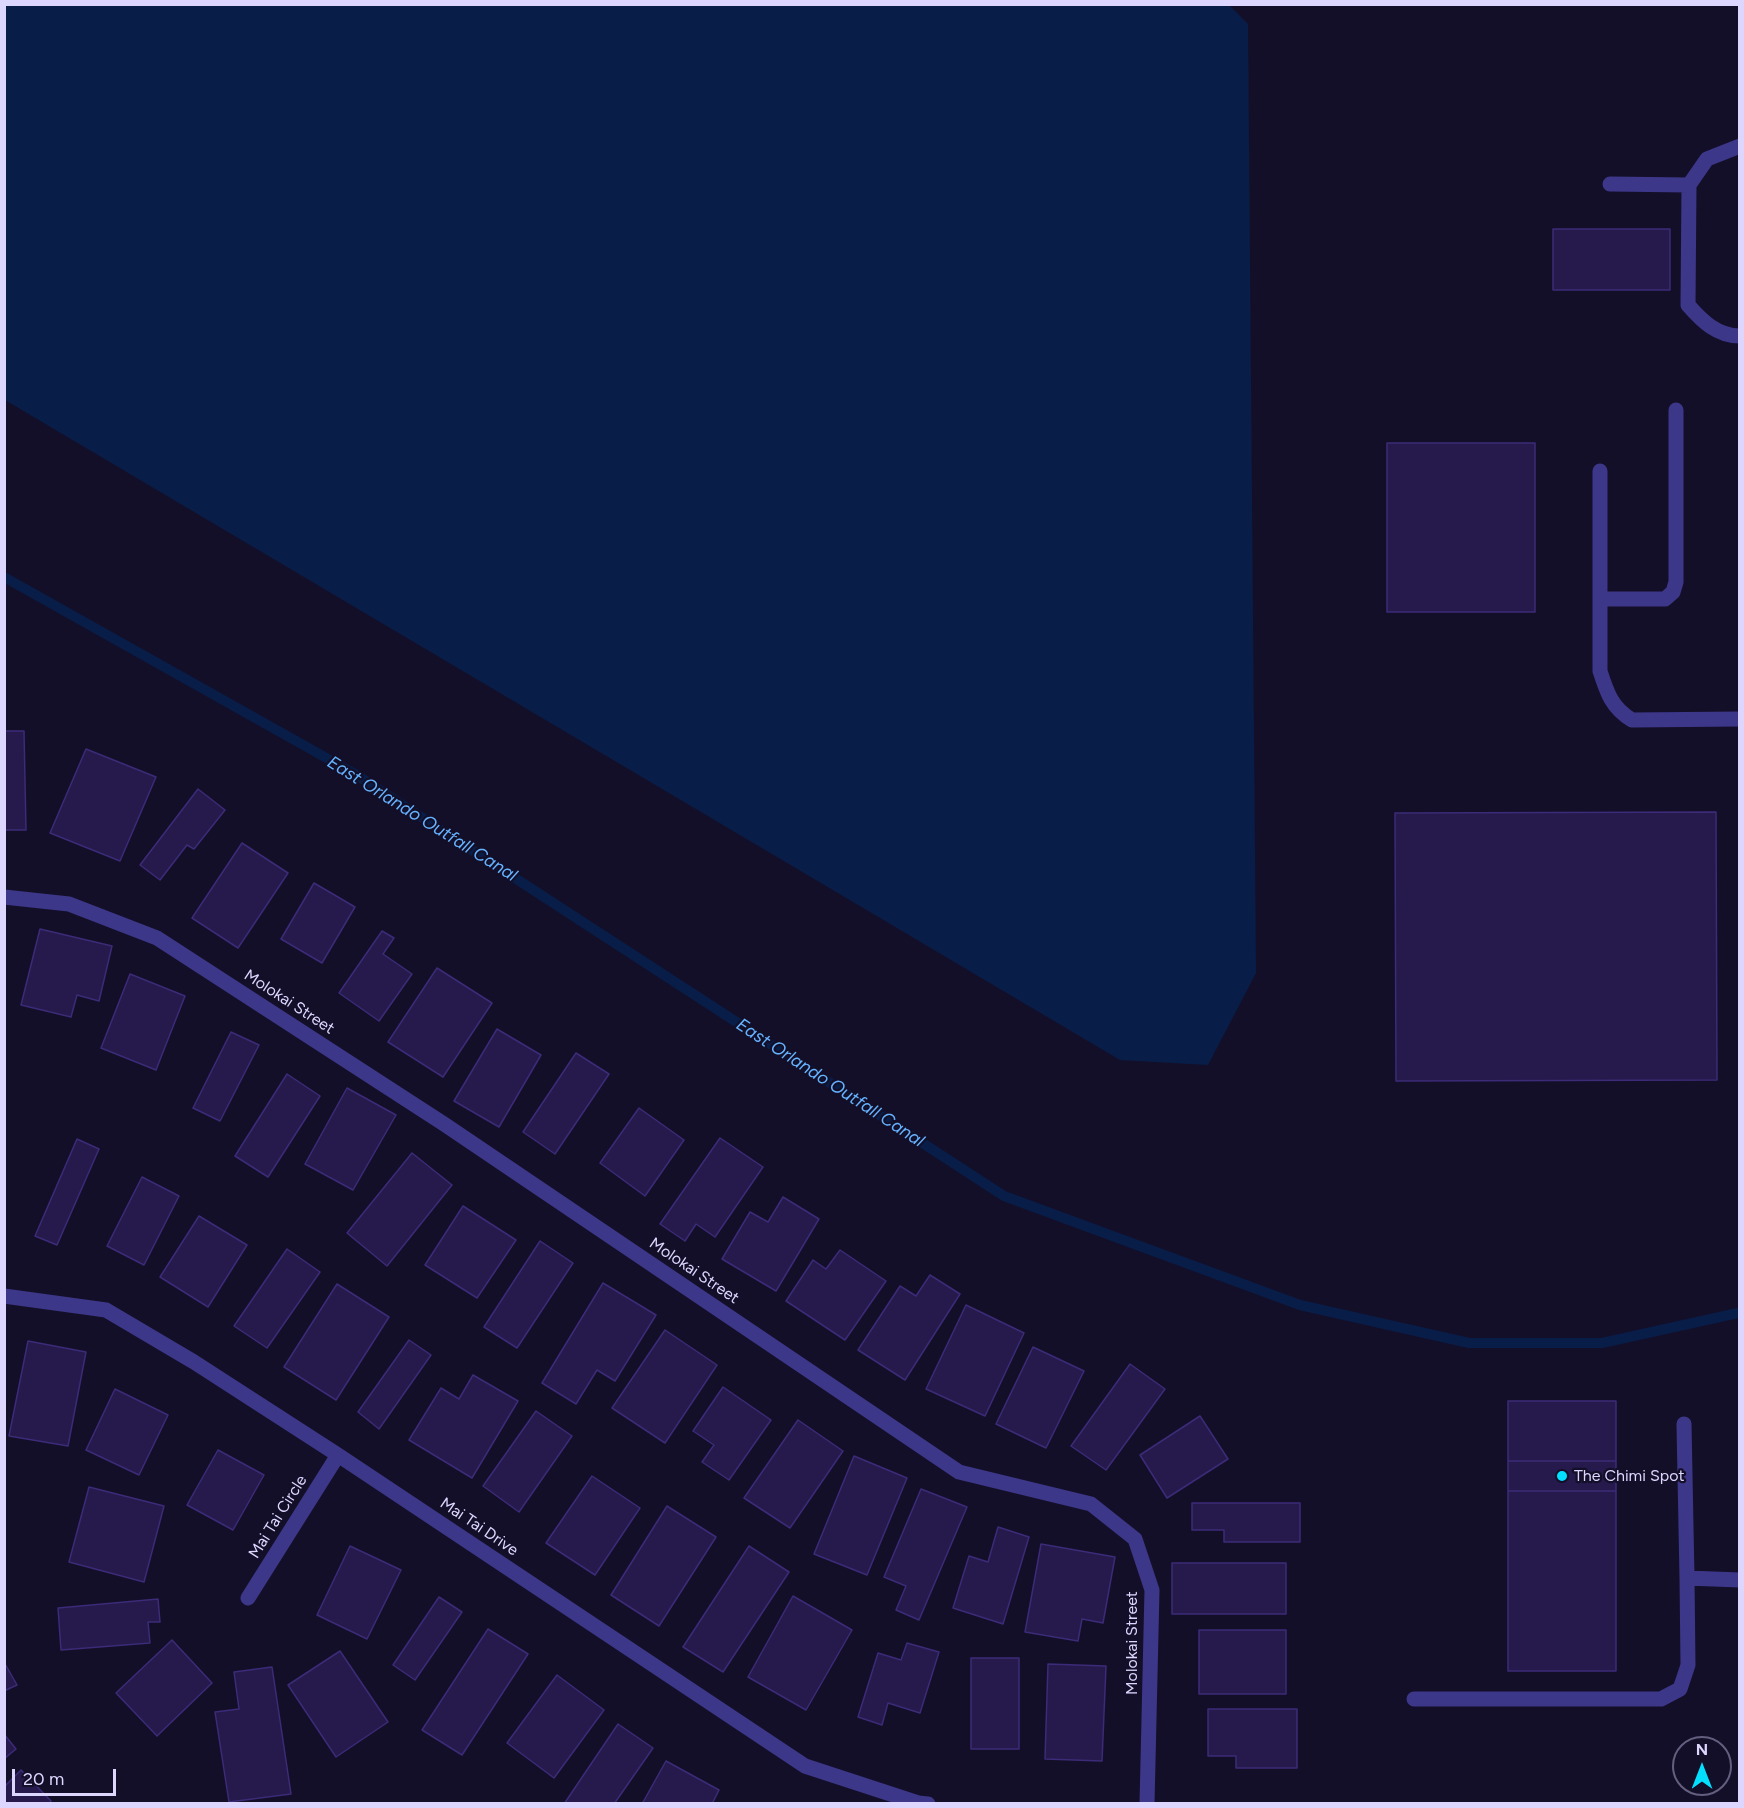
<!DOCTYPE html>
<html>
<head>
<meta charset="utf-8">
<style>
	body { margin:0 }
	#map { position:relative; width:1744px; height:1808px; overflow:hidden; background:#140f29; font-family:Figtree,sans-serif }
	canvas { display:block }
	.frame { position:absolute; inset:0; border:6px solid #ddd7ff; pointer-events:none }
	.north { position:absolute; left:1672px; top:1736px; width:60px; height:60px; box-sizing:border-box; background:#140f29; border:2px solid #645f7f; border-radius:50%; rotate:0deg; font-size:16px; font-weight:700; line-height:24px; text-align:center; color:#ddd7ff }
	.north::after { content:''; display:block; margin:auto; width:21px; height:27px; background:#03dfff; clip-path:polygon(50% 0,100% 100%,50% 72%,0 100%) }
	.scale { position:absolute; left:12px; top:1769px; width:104px; height:27px; box-sizing:border-box; border:3px solid #ddd7ff; border-top:0; padding-left:8px; font-size:18px; line-height:21px; white-space:nowrap; color:#ddd7ff; -webkit-text-stroke:4px #140f29; paint-order:stroke }
</style>
</head>
<body>
<div id="map">
<canvas width="1744" height="1808"></canvas>
<div class="frame"></div>
<div class="north">N</div>
<div class="scale">20 m</div>
</div>
<script>
const ctx = document.querySelector('canvas').getContext('2d');
ctx.lineJoin = 'round';
function fill(path, color) { ctx.fillStyle = color; ctx.fill(path, 'evenodd'); }
function stroke(path, color, width, dash) { ctx.strokeStyle = color; ctx.lineWidth = width; ctx.lineCap = dash ? 'butt' : 'round'; ctx.setLineDash(dash || []); ctx.stroke(path); }
function drawText(font, color, halo, rows, align = 'center') {
  ctx.font = font + ' Figtree,sans-serif'; ctx.lineWidth = 4.5; ctx.setLineDash([]); ctx.textBaseline = 'middle'; ctx.strokeStyle = halo; ctx.fillStyle = color; for (const [text, x, y, turn = 0] of rows) {
    ctx.save(); ctx.translate(x, y); ctx.rotate((+turn || 0) * Math.PI / 180); ctx.textAlign = isNaN(turn) ? turn : align; if (halo) ctx.strokeText(text, 0, 0); ctx.fillText(text, 0, 0); ctx.restore();
  }
}
fill(new Path2D(`
	M5,4L1229,5L1248,24L1256,973L1208,1065L1120,1060L5,400Z`), '#081e49');
stroke(new Path2D(`
	M4,577L355,774L1004,1196L1300,1305L1469,1343H1602L1738,1313`), '#081e49', 10);
const building = new Path2D(`
	M1553,229H1670V290H1553Z
	M1387,443H1535V612H1387Z
	M4,731H24L26,830H4Z
	M86,749L156,777L120,861L50,833Z
	M198,789L225,810L194,849L187,845L160,880L140,865Z
	M1716,812L1717,1080L1396,1081L1395,813Z
	M242,843L288,873L238,948L192,918Z
	M314,883L355,907L322,963L281,939Z
	M40,929L112,946L99,1001L77,995L71,1017L21,1005Z
	M382,931L394,938L383,954L412,974L379,1021L339,993Z
	M437,968L492,1003L443,1077L388,1042Z
	M130,974L185,996L156,1070L101,1048Z
	M497,1029L541,1055L499,1127L454,1101Z
	M231,1032L259,1045L220,1121L193,1108Z
	M576,1053L609,1074L555,1154L523,1132Z
	M287,1074L320,1096L268,1177L235,1156Z
	M347,1088L396,1115L353,1190L305,1164Z
	M639,1108L684,1140L645,1196L600,1163Z
	M720,1138L763,1167L715,1237L696,1224L685,1241L660,1224Z
	M77,1139L99,1149L57,1245L35,1236Z
	M412,1153L452,1185L387,1266L347,1233Z
	M142,1177L179,1196L144,1265L107,1246Z
	M783,1197L819,1219L776,1291L722,1259L750,1212L768,1222Z
	M463,1206L516,1240L477,1298L425,1265Z
	M199,1216L247,1245L208,1307L160,1277Z
	M540,1241L573,1263L517,1348L484,1327Z
	M287,1249L320,1272L267,1348L234,1326Z
	M840,1250L886,1281L845,1340L786,1301L813,1260L826,1269Z
	M930,1275L960,1294L905,1380L858,1350L900,1286L916,1296Z
	M603,1283L656,1315L615,1381L597,1370L576,1404L542,1383Z
	M337,1284L389,1317L336,1400L284,1367Z
	M966,1305L1024,1333L985,1416L926,1389Z
	M665,1330L717,1365L665,1443L612,1408Z
	M409,1340L431,1355L379,1429L358,1412Z
	M28,1341L86,1352L68,1446L9,1436Z
	M1033,1347L1084,1371L1046,1448L996,1424Z
	M1130,1364L1165,1389L1106,1470L1071,1446Z
	M473,1375L518,1401L472,1478L409,1440L441,1388L459,1399Z
	M723,1387L771,1420L729,1480L702,1462L714,1445L693,1431Z
	M115,1389L168,1415L139,1475L86,1450Z
	M1508,1401H1616V1461H1508Z
	M536,1411L572,1436L519,1512L483,1486Z
	M1200,1416L1228,1459L1167,1498L1140,1455Z
	M798,1420L843,1451L790,1528L744,1498Z
	M218,1450L264,1475L233,1530L187,1505Z
	M854,1456L907,1478L867,1575L814,1554Z
	M1508,1461H1616V1491H1508Z
	M592,1476L640,1508L595,1575L546,1543Z
	M89,1487L164,1506L144,1582L69,1562Z
	M921,1489L967,1507L919,1620L896,1610L906,1586L884,1577Z
	M1508,1491H1616V1671H1508Z
	M1192,1503H1300V1542H1224V1530H1192Z
	M667,1506L716,1537L659,1626L611,1595Z
	M998,1527L1029,1537L1003,1624L953,1608L969,1556L988,1562Z
	M1041,1544L1115,1557L1103,1623L1082,1619L1078,1641L1025,1632Z
	M350,1546L401,1570L367,1639L317,1615Z
	M749,1546L789,1572L723,1672L683,1647Z
	M1172,1563H1286V1614H1172Z
	M793,1596L852,1630L806,1710L748,1677Z
	M439,1597L462,1612L415,1680L393,1665Z
	M158,1599L160,1622H148L150,1643L61,1650L58,1608Z
	M488,1629L528,1654L462,1755L422,1730Z
	M1199,1630H1286V1694H1199Z
	M172,1640L212,1683L157,1736L116,1693Z
	M907,1643L939,1652L920,1713L888,1703L882,1725L858,1717L878,1653L901,1660Z
	M340,1651L388,1722L336,1757L288,1685Z
	M971,1658H1019V1749H971Z
	M4,1662L17,1685L4,1691Z
	M1048,1664L1106,1666L1102,1761L1045,1759Z
	M272,1667L291,1794L229,1802L215,1712L239,1709L234,1672Z
	M557,1675L604,1710L554,1778L507,1743Z
	M1208,1709H1297V1768H1236V1756H1208Z
	M618,1724L653,1748L614,1804H564Z
	M4,1734L16,1749L4,1759Z
	M666,1761L719,1790L712,1804H642Z
	M21,1770L51,1801L49,1804H4V1787Z`);
fill(building, '#251a4b');
stroke(building, '#3c2b78', 1.5);
stroke(new Path2D(`
	M1740,146L1707,159L1689,185L1688,305C1702,321 1717,336 1740,336
	M1610,184L1689,185
	M1600,471V671C1607,693 1612,708 1632,720L1740,719
	M1600,599H1665L1673,592L1676,582V410
	M1684,1424L1687,1578L1740,1580
	M1414,1699H1661L1680,1689L1688,1665L1687,1578`), '#3d378a', 15);
stroke(new Path2D(`
	M4,897L69,904L157,938L444,1124L959,1472L1091,1504L1135,1539L1152,1590L1147,1804
	M4,1296L106,1310L194,1362L338,1455L805,1766L918,1803L928,1804
	M248,1598L338,1455`), '#3d378a', 15);
for (const [x, y, r, color] of [
	[1562,1476,6,"#03dfff"]
]) { const dot = new Path2D(); dot.arc(x, y, r, 0, 2 * Math.PI); ctx.fillStyle = color; ctx.fill(dot); stroke(dot, '#140f29', 2); }
drawText('16px', '#ddd7ff', '#140f29', [
	["Molokai Street",289,1002,33],
	["Molokai Street",694,1271,34],
	["Mai Tai Circle",278,1517,-58],
	["Mai Tai Drive",479,1527,34],
	["Molokai Street",1132,1643,-90]
]);
drawText('16px', '#ddd7ff', '#140f29', [
	["The Chimi Spot",1574,1476]
], 'left');
drawText('italic 18px', '#65b3ff', '#140f29', [
	["East Orlando Outfall Canal",422,819,32],
	["East Orlando Outfall Canal",830,1083,33]
]);
</script>
</body>
</html>
